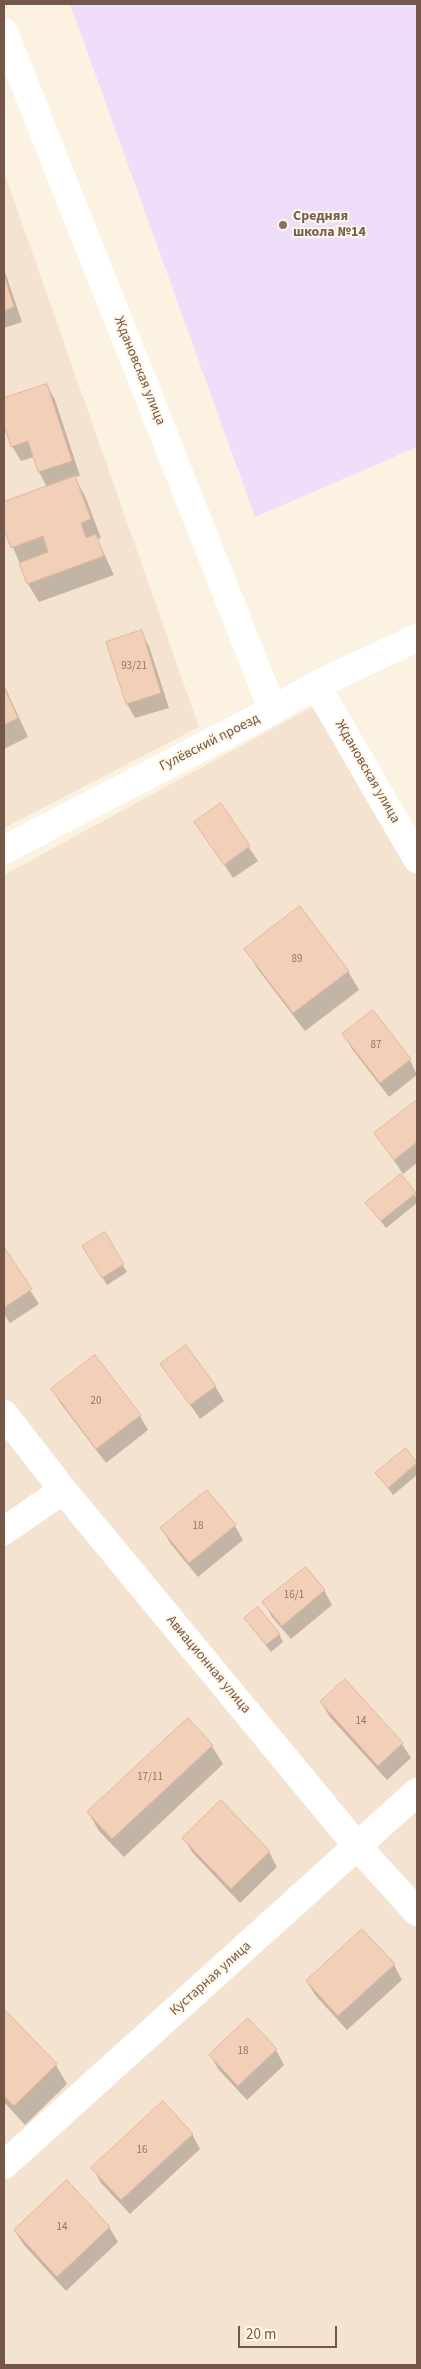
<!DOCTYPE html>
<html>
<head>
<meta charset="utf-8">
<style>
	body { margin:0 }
	#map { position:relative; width:421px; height:2369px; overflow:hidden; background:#fcf2e1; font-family:"Source Sans 3",sans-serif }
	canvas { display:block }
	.frame { position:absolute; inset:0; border:5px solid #745748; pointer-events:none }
	.scale { position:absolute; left:238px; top:2326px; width:99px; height:22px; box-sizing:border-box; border:2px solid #745748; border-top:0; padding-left:6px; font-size:15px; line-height:18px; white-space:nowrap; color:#745748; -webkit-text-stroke:4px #fff6e8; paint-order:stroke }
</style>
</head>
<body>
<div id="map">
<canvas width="421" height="2369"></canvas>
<div class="frame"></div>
<div class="scale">20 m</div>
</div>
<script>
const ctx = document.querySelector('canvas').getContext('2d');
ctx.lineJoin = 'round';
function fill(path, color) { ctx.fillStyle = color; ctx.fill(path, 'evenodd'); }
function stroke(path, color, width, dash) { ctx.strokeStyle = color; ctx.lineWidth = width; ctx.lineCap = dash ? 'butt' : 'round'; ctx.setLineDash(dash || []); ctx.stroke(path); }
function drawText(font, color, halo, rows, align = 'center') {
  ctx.font = font + ' "Source Sans 3",sans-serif'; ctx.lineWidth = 4; ctx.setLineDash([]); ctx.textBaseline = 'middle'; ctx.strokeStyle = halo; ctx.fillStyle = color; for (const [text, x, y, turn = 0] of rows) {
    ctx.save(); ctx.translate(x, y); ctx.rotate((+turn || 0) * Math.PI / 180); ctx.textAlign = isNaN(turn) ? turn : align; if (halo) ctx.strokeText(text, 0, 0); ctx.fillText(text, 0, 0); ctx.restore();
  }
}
fill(new Path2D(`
	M4,172L199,727L4,828Z
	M327,699L417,868V2365H4V875Z`), '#f4e3d0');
fill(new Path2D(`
	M70,4H417V447L255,517Z`), '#efdef9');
fill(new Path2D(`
	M4,269L22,322L4,328Z
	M47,385L55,400L80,476L74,477L85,496L101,538L97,539L114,575L39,602L28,584L4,525V503L47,487L39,472L34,457L21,461L12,446L4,421V399Z
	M141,632L149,646L169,708L135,718L127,704L107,643Z
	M4,685L28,737L4,749Z
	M220,805L258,861L233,878L196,822Z
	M246,949L348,971L359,990L305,1031L257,968Z
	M344,1034L410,1060L417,1075L389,1097L352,1049Z
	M417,1102V1163L403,1174L376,1134Z
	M415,1194L417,1203L386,1228L367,1203Z
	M104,1234L127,1272L107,1285L84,1247Z
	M4,1250L39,1304L10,1323L4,1314Z
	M162,1364L215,1386L224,1401L200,1419Z
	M53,1390L140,1416L148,1430L106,1463L61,1404Z
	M406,1450L417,1463V1475L393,1495L377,1473Z
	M235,1526L243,1540L198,1577L170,1543L162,1528Z
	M324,1590L332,1605L291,1639L272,1617L264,1602Z
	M246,1619L279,1634L283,1642L271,1652Z
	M321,1702L402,1744L411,1758L387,1780L330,1717Z
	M212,1746L223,1764L124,1857L99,1831L88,1812Z
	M221,1802L269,1852L277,1867L240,1903L192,1852L184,1838Z
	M362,1931L394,1965L402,1980L347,2030L316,1996L307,1982Z
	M4,2010L56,2065L67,2084L25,2125L4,2102Z
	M276,2050L284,2065L247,2100L219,2070L210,2055Z
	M192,2134L200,2149L130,2214L101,2183L93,2168Z
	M109,2227L118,2242L66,2291L24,2245L15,2231Z`), '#0003');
const building = new Path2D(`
	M4,275L14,307L4,311Z
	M47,384L72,461L38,472L28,441L11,447L4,425V398Z
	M75,476L91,519L81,523L86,538L96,534L104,556L27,584L19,563L48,552L43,536L11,548L4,529V502Z
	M142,630L161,693L126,704L106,642Z
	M4,687L18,718L4,725Z
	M221,803L250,846L224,865L194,822Z
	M300,906L349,971L293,1013L244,949Z
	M373,1010L411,1059L380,1083L342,1034Z
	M417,1100V1142L394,1160L374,1133Z
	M401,1174L416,1193L381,1221L365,1203Z
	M105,1232L124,1264L102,1278L82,1246Z
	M4,1247L32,1289L4,1308Z
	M186,1345L216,1386L190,1405L160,1364Z
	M95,1355L141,1415L96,1449L51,1389Z
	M406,1448L417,1463L388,1488L375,1473Z
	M207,1490L236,1525L189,1563L160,1528Z
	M306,1567L325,1590L282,1626L262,1602Z
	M258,1607L280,1634L266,1645L244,1618Z
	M345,1679L403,1743L378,1766L320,1702Z
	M188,1718L213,1745L112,1839L87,1812Z
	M221,1800L270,1851L231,1889L182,1838Z
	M362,1929L395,1964L338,2016L306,1981Z
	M4,2009L57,2064L14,2106L4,2096Z
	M248,2018L277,2049L238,2086L209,2055Z
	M163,2101L193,2134L121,2200L91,2168Z
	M67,2180L110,2227L57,2277L14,2230Z`);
fill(building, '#f2cfb8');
stroke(building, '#e5b699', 1);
stroke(new Path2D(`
	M4,32L273,710
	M316,685L417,859
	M4,850L273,710L316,685L417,638
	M4,1414L63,1490L358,1847L417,1912
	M4,1531L63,1490
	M4,2165L417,1792`), '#fff', 28);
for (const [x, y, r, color] of [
	[283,225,5,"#8d6e63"]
]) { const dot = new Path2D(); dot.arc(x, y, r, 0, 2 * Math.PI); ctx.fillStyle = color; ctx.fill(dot); stroke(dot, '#fff6e8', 2); }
drawText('11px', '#947564', null, [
	["93/21",134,667],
	["89",297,960],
	["87",376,1046],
	["20",96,1402],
	["18",198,1527],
	["16/1",294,1596],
	["14",361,1722],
	["17/11",150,1778],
	["18",243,2052],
	["16",142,2151],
	["14",62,2228]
]);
drawText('bold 14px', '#785e54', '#fff6e8', [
	["Средняя",293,217],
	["школа №14",293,233]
], 'left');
drawText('14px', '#745748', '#fff6e8', [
	["Ждановская улица",139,371,68],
	["Гулёвский проезд",210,743,-27],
	["Ждановская улица",367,772,60],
	["Авиационная улица",208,1665,50],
	["Кустарная улица",211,1979,-42]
]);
</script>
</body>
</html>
